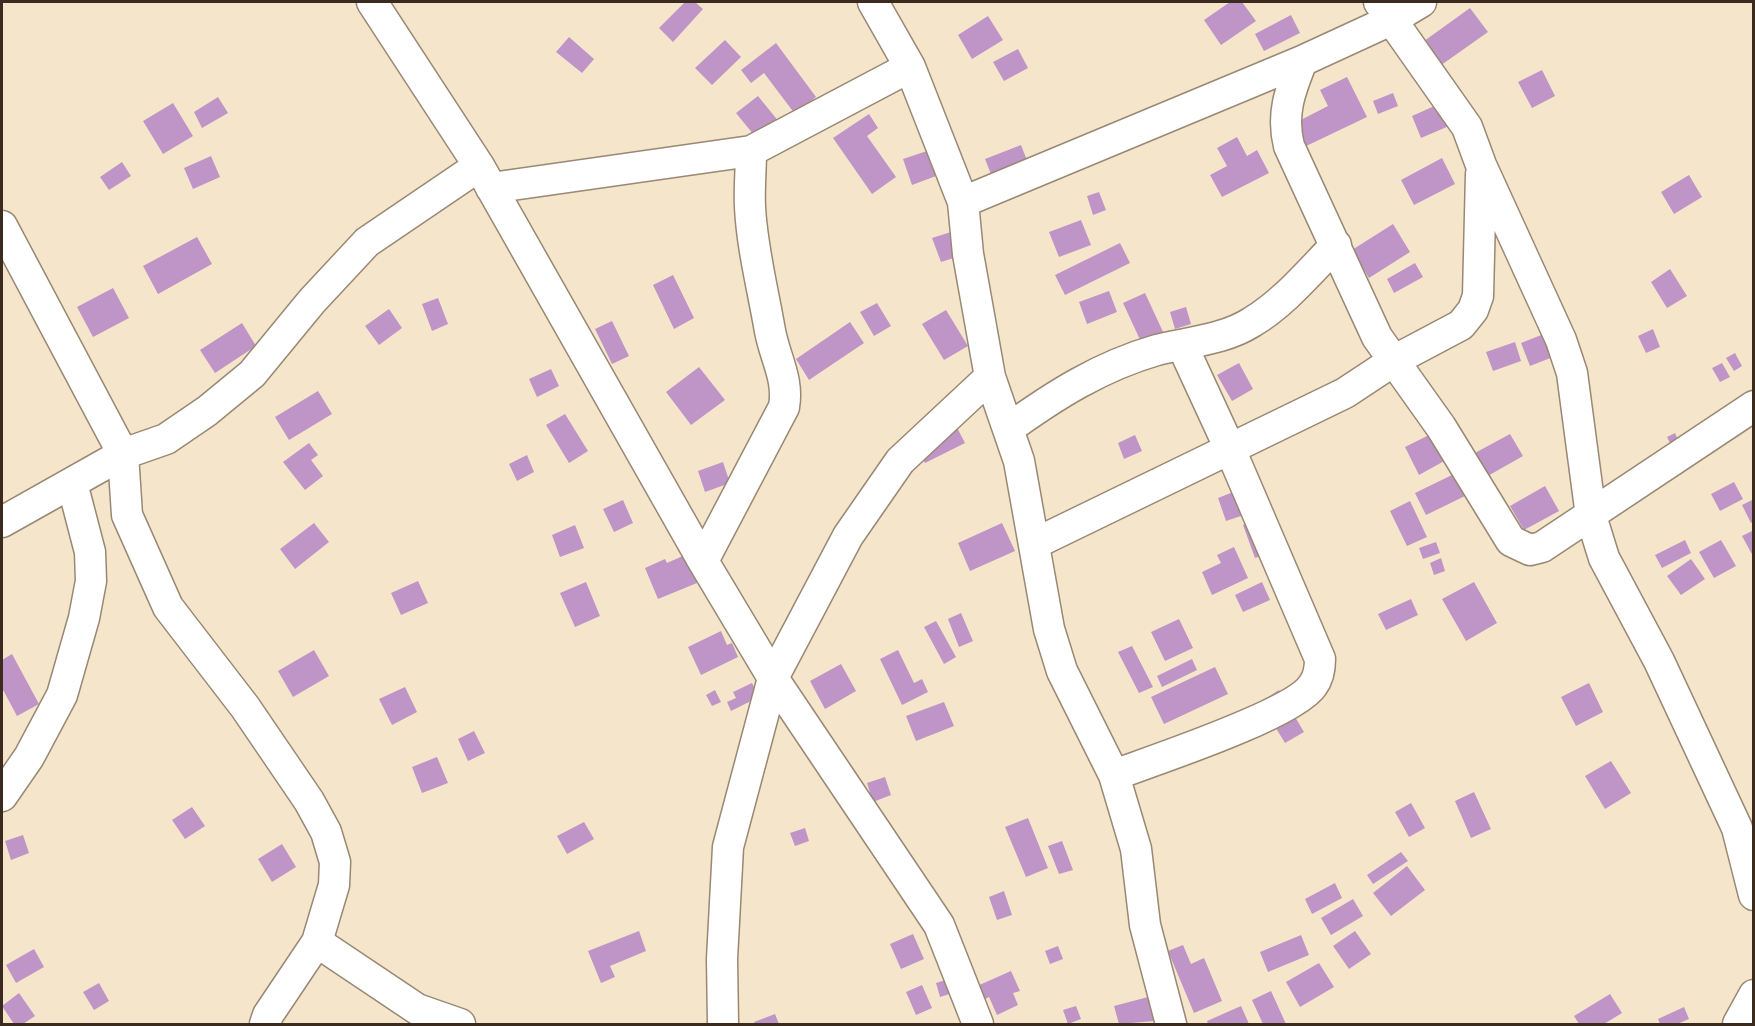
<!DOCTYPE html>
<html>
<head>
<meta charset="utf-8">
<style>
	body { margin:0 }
	#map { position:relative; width:1755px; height:1026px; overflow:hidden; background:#f5e6cb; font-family:"Shantell Sans",sans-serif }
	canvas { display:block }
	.frame { position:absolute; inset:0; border:3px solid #3b2a1e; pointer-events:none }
</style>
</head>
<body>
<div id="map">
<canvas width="1755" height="1026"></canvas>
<div class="frame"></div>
</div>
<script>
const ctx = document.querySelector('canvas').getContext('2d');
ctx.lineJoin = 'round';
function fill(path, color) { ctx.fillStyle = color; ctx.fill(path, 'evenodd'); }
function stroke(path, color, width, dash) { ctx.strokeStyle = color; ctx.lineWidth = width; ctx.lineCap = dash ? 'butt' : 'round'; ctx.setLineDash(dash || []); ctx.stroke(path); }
fill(new Path2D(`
	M685,2H695L703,9L673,42L659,28Z
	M1230,2H1242L1256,21L1221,45L1204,20Z
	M1470,8L1488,32L1437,68L1420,44Z
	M1291,15L1300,33L1264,51L1255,34Z
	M988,16L1003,40L972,59L958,35Z
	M569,37L594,59L582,73L556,52Z
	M725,40L741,57L712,85L695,68Z
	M776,43L816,97L795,114L764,73L751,83L741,70Z
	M1018,49L1028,68L1004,81L993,62Z
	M1542,70L1555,96L1532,108L1518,82Z
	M1347,77L1367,117L1302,148L1291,125L1328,106L1320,90Z
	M1393,93L1398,106L1378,114L1373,101Z
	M758,96L788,133L767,151L736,113Z
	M218,97L228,113L202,128L194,112Z
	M173,103L193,136L163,154L143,121Z
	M1439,104L1449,126L1421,138L1412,116Z
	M869,114L878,128L867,136L896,177L872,194L833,138Z
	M1237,137L1247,156L1257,150L1269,173L1222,197L1210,175L1227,166L1217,148Z
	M1021,145L1030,168L994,182L985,159Z
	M927,151L936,176L912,185L903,159Z
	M211,156L220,177L193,189L184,168Z
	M1442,158L1455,184L1414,205L1401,180Z
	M122,162L131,176L109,190L100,177Z
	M1689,175L1702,197L1674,214L1661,192Z
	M1099,192L1106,210L1093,215L1087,196Z
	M1081,220L1091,245L1059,257L1049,232Z
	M1393,224L1410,252L1369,278L1352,250Z
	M970,226L979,250L941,262L932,238Z
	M197,237L212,264L158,294L143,266Z
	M1120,243L1130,263L1065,295L1055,275Z
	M1415,263L1423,277L1394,293L1387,279Z
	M1670,269L1687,296L1667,308L1651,282Z
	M673,275L694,318L674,329L653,285Z
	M113,288L129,318L93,337L77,307Z
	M1109,291L1117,312L1087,324L1079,302Z
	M1145,293L1164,334L1142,344L1123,303Z
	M438,298L448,324L432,331L422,304Z
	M877,303L891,326L874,336L860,312Z
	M1186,307L1191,324L1175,329L1170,312Z
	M389,309L402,328L379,345L365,326Z
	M946,310L968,346L944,360L922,324Z
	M612,321L629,356L612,364L595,329Z
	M850,322L864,343L809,380L796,359Z
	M242,323L256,346L215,373L200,350Z
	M1653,329L1660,347L1646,353L1638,336Z
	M1549,332L1558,355L1530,366L1521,343Z
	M1515,342L1521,361L1493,371L1486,352Z
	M1735,353L1742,366L1734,371L1726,358Z
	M1239,363L1253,389L1232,401L1217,375Z
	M1722,363L1730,377L1720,382L1712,368Z
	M699,367L725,400L691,425L666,392Z
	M551,369L559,386L537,397L529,379Z
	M318,391L332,414L289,440L275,417Z
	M565,414L588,451L569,463L546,425Z
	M952,418L965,443L925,463L912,438Z
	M1433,433L1446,460L1419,475L1405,447Z
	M1675,433L1681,447L1674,451L1667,437Z
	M1510,434L1523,456L1486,477L1473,454Z
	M1135,435L1142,451L1124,459L1118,443Z
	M309,443L318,455L311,460L323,476L305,490L283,462Z
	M527,455L534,472L517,481L509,464Z
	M723,462L730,483L705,492L698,471Z
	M1454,474L1465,496L1426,515L1415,493Z
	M1734,482L1743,499L1720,511L1711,494Z
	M1545,486L1559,511L1524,530L1510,506Z
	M1241,489L1250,513L1226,521L1218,498Z
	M1754,499V521L1751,523L1742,505Z
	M623,500L633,523L614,532L603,509Z
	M1410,501L1427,537L1407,546L1390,511Z
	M1259,519L1271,553L1255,558L1243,525Z
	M314,523L329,542L295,569L280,549Z
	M1002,523L1015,551L970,571L958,543Z
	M575,525L584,548L560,557L552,535Z
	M1754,530V558L1742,536Z
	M1685,540L1691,553L1662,568L1655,555Z
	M1721,540L1736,566L1714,578L1699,552Z
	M1436,542L1440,553L1423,559L1419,548Z
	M1234,547L1248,578L1212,595L1202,572L1221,563L1217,555Z
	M685,555L697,583L658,599L645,568L665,559L667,563Z
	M1441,558L1445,571L1434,575L1430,563Z
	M1691,559L1705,579L1681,595L1667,576Z
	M418,581L428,603L401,615L391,593Z
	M586,582L600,616L575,627L560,593Z
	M1262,582L1270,600L1243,612L1235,595Z
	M1474,582L1497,623L1466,641L1442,599Z
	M1411,599L1418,615L1386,630L1378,614Z
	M961,613L973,641L959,647L948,619Z
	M1179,619L1193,648L1165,661L1151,632Z
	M936,621L956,657L944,664L924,627Z
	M721,631L727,645L732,643L738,657L701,675L688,647Z
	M1132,646L1153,687L1139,693L1118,652Z
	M314,650L329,676L293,697L278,671Z
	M898,650L914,683L922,679L928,692L902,705L880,659Z
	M12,654L39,704L17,716L2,688V660Z
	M1192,659L1197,670L1162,687L1157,676Z
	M841,664L856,691L825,709L810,681Z
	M1215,667L1228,694L1164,724L1151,697Z
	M752,683L759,697L731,711L727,702L736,698L733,692Z
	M1589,683L1603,712L1576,726L1561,697Z
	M405,687L417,712L392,725L379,699Z
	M715,690L721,702L712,706L706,695Z
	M1279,690L1304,732L1285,743L1260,702Z
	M944,702L954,726L916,741L906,716Z
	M474,731L485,753L468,761L458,739Z
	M437,757L448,783L422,793L412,767Z
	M1611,761L1631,793L1605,809L1585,776Z
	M885,777L891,795L873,802L867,783Z
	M1474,792L1491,829L1471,838L1455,801Z
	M1411,803L1425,828L1409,837L1395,812Z
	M192,807L205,826L185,839L172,820Z
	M1028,818L1048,868L1026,877L1005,827Z
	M584,822L594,839L567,854L557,836Z
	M805,828L809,841L795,846L790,833Z
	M23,835L29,853L11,860L5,841Z
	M1062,841L1073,870L1059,874L1048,846Z
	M282,844L296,867L272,882L258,859Z
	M1401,852L1408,861L1373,884L1367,875Z
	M1407,866L1425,890L1391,916L1373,893Z
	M1335,883L1342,898L1312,914L1305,899Z
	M1004,891L1012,915L997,920L989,897Z
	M1353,899L1363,916L1331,935L1321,918Z
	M639,931L646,951L610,966L615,977L601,983L588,951Z
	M1355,931L1371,954L1349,969L1333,946Z
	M913,934L924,959L901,969L890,944Z
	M1301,935L1309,955L1268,972L1260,952Z
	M1183,945L1191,964L1204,958L1222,1001L1194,1013L1168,951Z
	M1058,946L1063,959L1050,964L1045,951Z
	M34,949L44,967L16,983L6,965Z
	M1319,963L1334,987L1300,1007L1286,982Z
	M1011,971L1020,991L1013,993L1018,1005L997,1015L989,997L983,1000L977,986Z
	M952,978L956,992L940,997L936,983Z
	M99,983L109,1001L94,1010L83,992Z
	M922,985L932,1008L916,1015L906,992Z
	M1271,991L1286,1024H1263L1252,1000Z
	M19,993L35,1016L23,1024H14L2,1006Z
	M1610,994L1622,1013L1604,1024H1579L1574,1016Z
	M1148,997L1154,1021L1119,1024L1114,1006Z
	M1076,1006L1081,1019L1068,1024L1063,1010Z
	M1241,1006L1249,1024H1208L1207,1021Z
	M1684,1007L1689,1019L1677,1024H1660L1658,1019Z
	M775,1014L779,1024H755L754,1022Z`), '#bf94c7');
const minor = new Path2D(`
	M372,2L479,166L703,561L773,678L939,925L978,1024
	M873,2L910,67L963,202L968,254L990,377L1019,461L1049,629L1062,671L1114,775L1136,849L1145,925L1171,1024
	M1379,2L1467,127L1481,165L1561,340L1572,373L1591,516L1604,558L1659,661L1737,828L1754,895
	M1302,61C1290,91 1281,114 1289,146L1377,337L1441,427L1511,541L1530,550L1542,547L1754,406
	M491,188L751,151L910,67
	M963,202L1302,61L1391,20L1421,2
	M2,226L123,454L127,515L168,607L245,707L309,801L326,832L335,862L334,885L317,942L268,1015L265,1024
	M1008,429C1055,395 1101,366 1157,350C1188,342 1224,340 1252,322C1284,303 1310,271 1336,245
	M2,522L123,454L166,439L207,411L252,374L312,301L367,242L479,166
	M1036,543L1345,393L1395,360L1461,325L1473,310L1478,296L1481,174
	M703,561L784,407C789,379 775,358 770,331C763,290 752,248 750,207C749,189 751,170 751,151
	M1114,775C1152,761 1295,714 1313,685C1319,677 1320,668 1320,659L1230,449L1182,345
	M2,796L29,757L62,695L84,618L91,581L90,552L72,483
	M317,942L417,1009L460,1024
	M723,1024L722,959L728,847L773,678L848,536L900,461L990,377
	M1738,1024L1754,995`);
stroke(minor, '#988874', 33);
stroke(minor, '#fff', 30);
</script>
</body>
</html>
